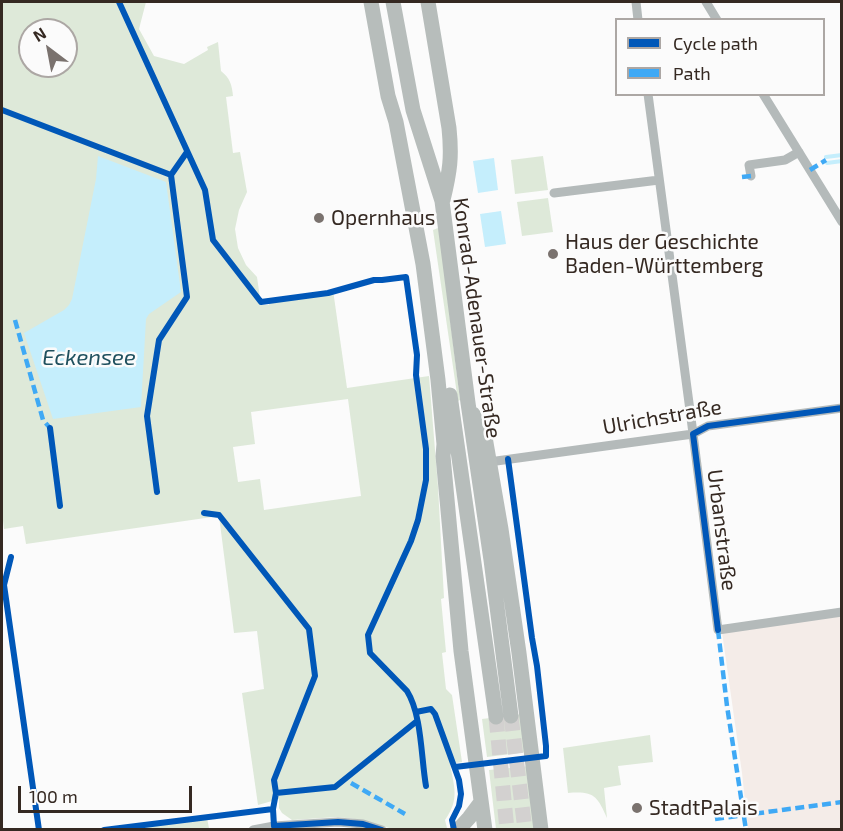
<!DOCTYPE html>
<html>
<head>
<meta charset="utf-8">
<style>
	body { margin:0 }
	#map { position:relative; width:843px; height:831px; overflow:hidden; background:#fbfbfb; font-family:"Exo 2",sans-serif }
	canvas { display:block }
	.frame { position:absolute; inset:0; border:3px solid #352922; pointer-events:none }
	.legend { position:absolute; left:615px; top:18px; width:210px; height:78px; box-sizing:border-box; background:#fbfbfb; border:2px solid #aca7a4; margin:0; padding:8px 10px; list-style:none; font-size:18px; color:#352922 }
	.legend li { display:flex; align-items:center; gap:12px; height:30px }
	.legend b { width:30px; border:2px solid #aca7a4 }
	.north { position:absolute; left:18px; top:18px; width:60px; height:60px; box-sizing:border-box; background:#fbfbfb; border:2px solid #aca7a4; border-radius:50%; rotate:328deg; font-size:16px; font-weight:700; line-height:24px; text-align:center; color:#352922 }
	.north::after { content:''; display:block; margin:auto; width:21px; height:27px; background:#7a726e; clip-path:polygon(50% 0,100% 100%,50% 72%,0 100%) }
	.scale { position:absolute; left:18px; top:786px; width:174px; height:27px; box-sizing:border-box; border:3px solid #352922; border-top:0; padding-left:8px; font-size:18px; line-height:21px; white-space:nowrap; color:#352922; -webkit-text-stroke:4px #fbfbfb; paint-order:stroke }
</style>
</head>
<body>
<div id="map">
<canvas width="843" height="831"></canvas>
<div class="frame"></div>
<ul class="legend">
<li><b style="height:8px;background:#0057b8"></b>Cycle path</li>
<li><b style="height:8px;background:#3fa9f5"></b>Path</li>
</ul>
<div class="north">N</div>
<div class="scale">100 m</div>
</div>
<script>
const ctx = document.querySelector('canvas').getContext('2d');
ctx.lineJoin = 'round';
function fill(path, color) { ctx.fillStyle = color; ctx.fill(path, 'evenodd'); }
function stroke(path, color, width, dash) { ctx.strokeStyle = color; ctx.lineWidth = width; ctx.lineCap = dash ? 'butt' : 'round'; ctx.setLineDash(dash || []); ctx.stroke(path); }
function drawText(font, color, halo, rows, align = 'center') {
  ctx.font = font + ' "Exo 2",sans-serif'; ctx.lineWidth = 5; ctx.setLineDash([]); ctx.textBaseline = 'middle'; ctx.strokeStyle = halo; ctx.fillStyle = color; for (const [text, x, y, turn = 0] of rows) {
    ctx.save(); ctx.translate(x, y); ctx.rotate((+turn || 0) * Math.PI / 180); ctx.textAlign = isNaN(turn) ? turn : align; if (halo) ctx.strokeText(text, 0, 0); ctx.fillText(text, 0, 0); ctx.restore();
  }
}
fill(new Path2D(`
	M841,616V829H748L742,773L722,632Z`), '#f4ece8');
fill(new Path2D(`
	M2,2H146L139,29L154,56L184,64L208,50L207,47L218,42L221,71C230,78 232,85 233,96L226,97L233,153L240,152L247,192L239,210L235,229L238,248L246,265L257,277L261,305H269L268,299L333,290L347,388L429,376L438,487L444,598L441,599L446,652L442,653L446,689L452,695L462,762L450,764C454,787 460,799 445,820L447,828L445,829H393L355,819L337,817L292,820L282,813L279,808V799L258,805L242,693L264,689L257,631L234,633L219,516L26,544L23,526L4,529L2,512ZM30,30H66V66H30ZM348,399L361,496L264,510L260,479L238,482L233,447L255,444L251,412Z
	M543,156L548,190L515,194L511,160Z
	M548,198L553,232L522,236L517,202Z
	M438,228L439,229L460,400L458,401L433,230Z
	M522,714L527,752L487,757L482,719Z
	M650,735L653,762L618,766L621,785L604,788L607,818C597,795 593,791 568,793L563,748Z
	M530,766L538,829H496L489,770Z
	M207,818L209,828L201,830L132,829Z`), '#dee9d9');
fill(new Path2D(`
	M98,156L166,182L181,292L149,314L146,319L141,407L53,419L24,333L64,310L69,305L72,299L96,179Z
	M494,158L498,190L478,193L473,161Z
	M501,211L506,244L485,247L480,214Z`), '#c5eefc');
stroke(new Path2D(`
	M826,157L842,155
	M827,163L842,161`), '#c5eefc', 4);
stroke(new Path2D(`
	M511,716L525,830
	M496,717L507,830`), '#d3d1d0', 15, [15, 8]);
stroke(new Path2D(`
	M636,2L638,20
	M706,2L717,20
	M648,94L691,418L718,630L842,612
	M763,94L842,222
	M751,176L749,165L785,160L799,152
	M554,193L659,180
	M489,462L693,434L708,426L842,408
	M253,830L274,826L338,822L363,824L382,830`), '#b4baba', 9);
stroke(new Path2D(`
	M371,2L388,96L396,122L423,264L438,380L444,444L443,456L461,651L485,830
	M393,2L413,110L442,201L468,403L491,560L511,716
	M428,2L449,128C452,157 450,171 443,200
	M450,395L496,717
	M473,414L485,437L501,529L519,653L541,830
	M458,830L469,818L481,802`), '#b7bdbb', 15);
stroke(new Path2D(`
	M810,170L826,160
	M742,177L751,176
	M15,320L43,420L50,428L51,431
	M718,630L727,706L746,830
	M351,783L405,814
	M715,819L842,802`), '#3fa9f5', 4.5, [9, 4.5]);
stroke(new Path2D(`
	M119,2L205,190L213,240L261,302L328,293L374,280H382L406,277L417,355L416,375L426,449V480L418,520L411,541L368,635L370,653L407,691C422,715 421,758 426,786
	M2,110L171,175
	M50,428L60,506
	M157,492L147,416L159,340L187,297L171,175L187,152
	M204,513L219,515L309,629L315,676L274,780L276,793L273,809L274,826L338,822L363,824L382,830
	M11,557L4,585L39,830
	M718,630L693,434L708,426L842,408
	M416,712L431,709L435,714L459,780L461,794L459,806L452,820L454,830
	M455,767L546,756V746L537,666L532,638L508,459
	M276,793L335,787L417,721
	M104,830L273,809`), '#0057b8', 6);
for (const [x, y, r, color] of [
	[319,218,6,"#7a726e"],
	[553,254,6,"#7a726e"],
	[637,808,6,"#7a726e"]
]) { const dot = new Path2D(); dot.arc(x, y, r, 0, 2 * Math.PI); ctx.fillStyle = color; ctx.fill(dot); stroke(dot, '#fbfbfb', 2); }
drawText('21px', '#352922', '#fbfbfb', [
	["Opernhaus",331,218],
	["Haus der Geschichte",565,242],
	["Baden-Württemberg",565,266],
	["StadtPalais",649,808]
], 'left');
drawText('21px', '#352922', '#fbfbfb', [
	["Konrad-Adenauer-Straße",477,318,82],
	["Ulrichstraße",662,417,-10],
	["Urbanstraße",722,530,83]
]);
drawText('italic 22px', '#1f505e', '#fbfbfb', [
	["Eckensee",89,358]
]);
</script>
</body>
</html>
